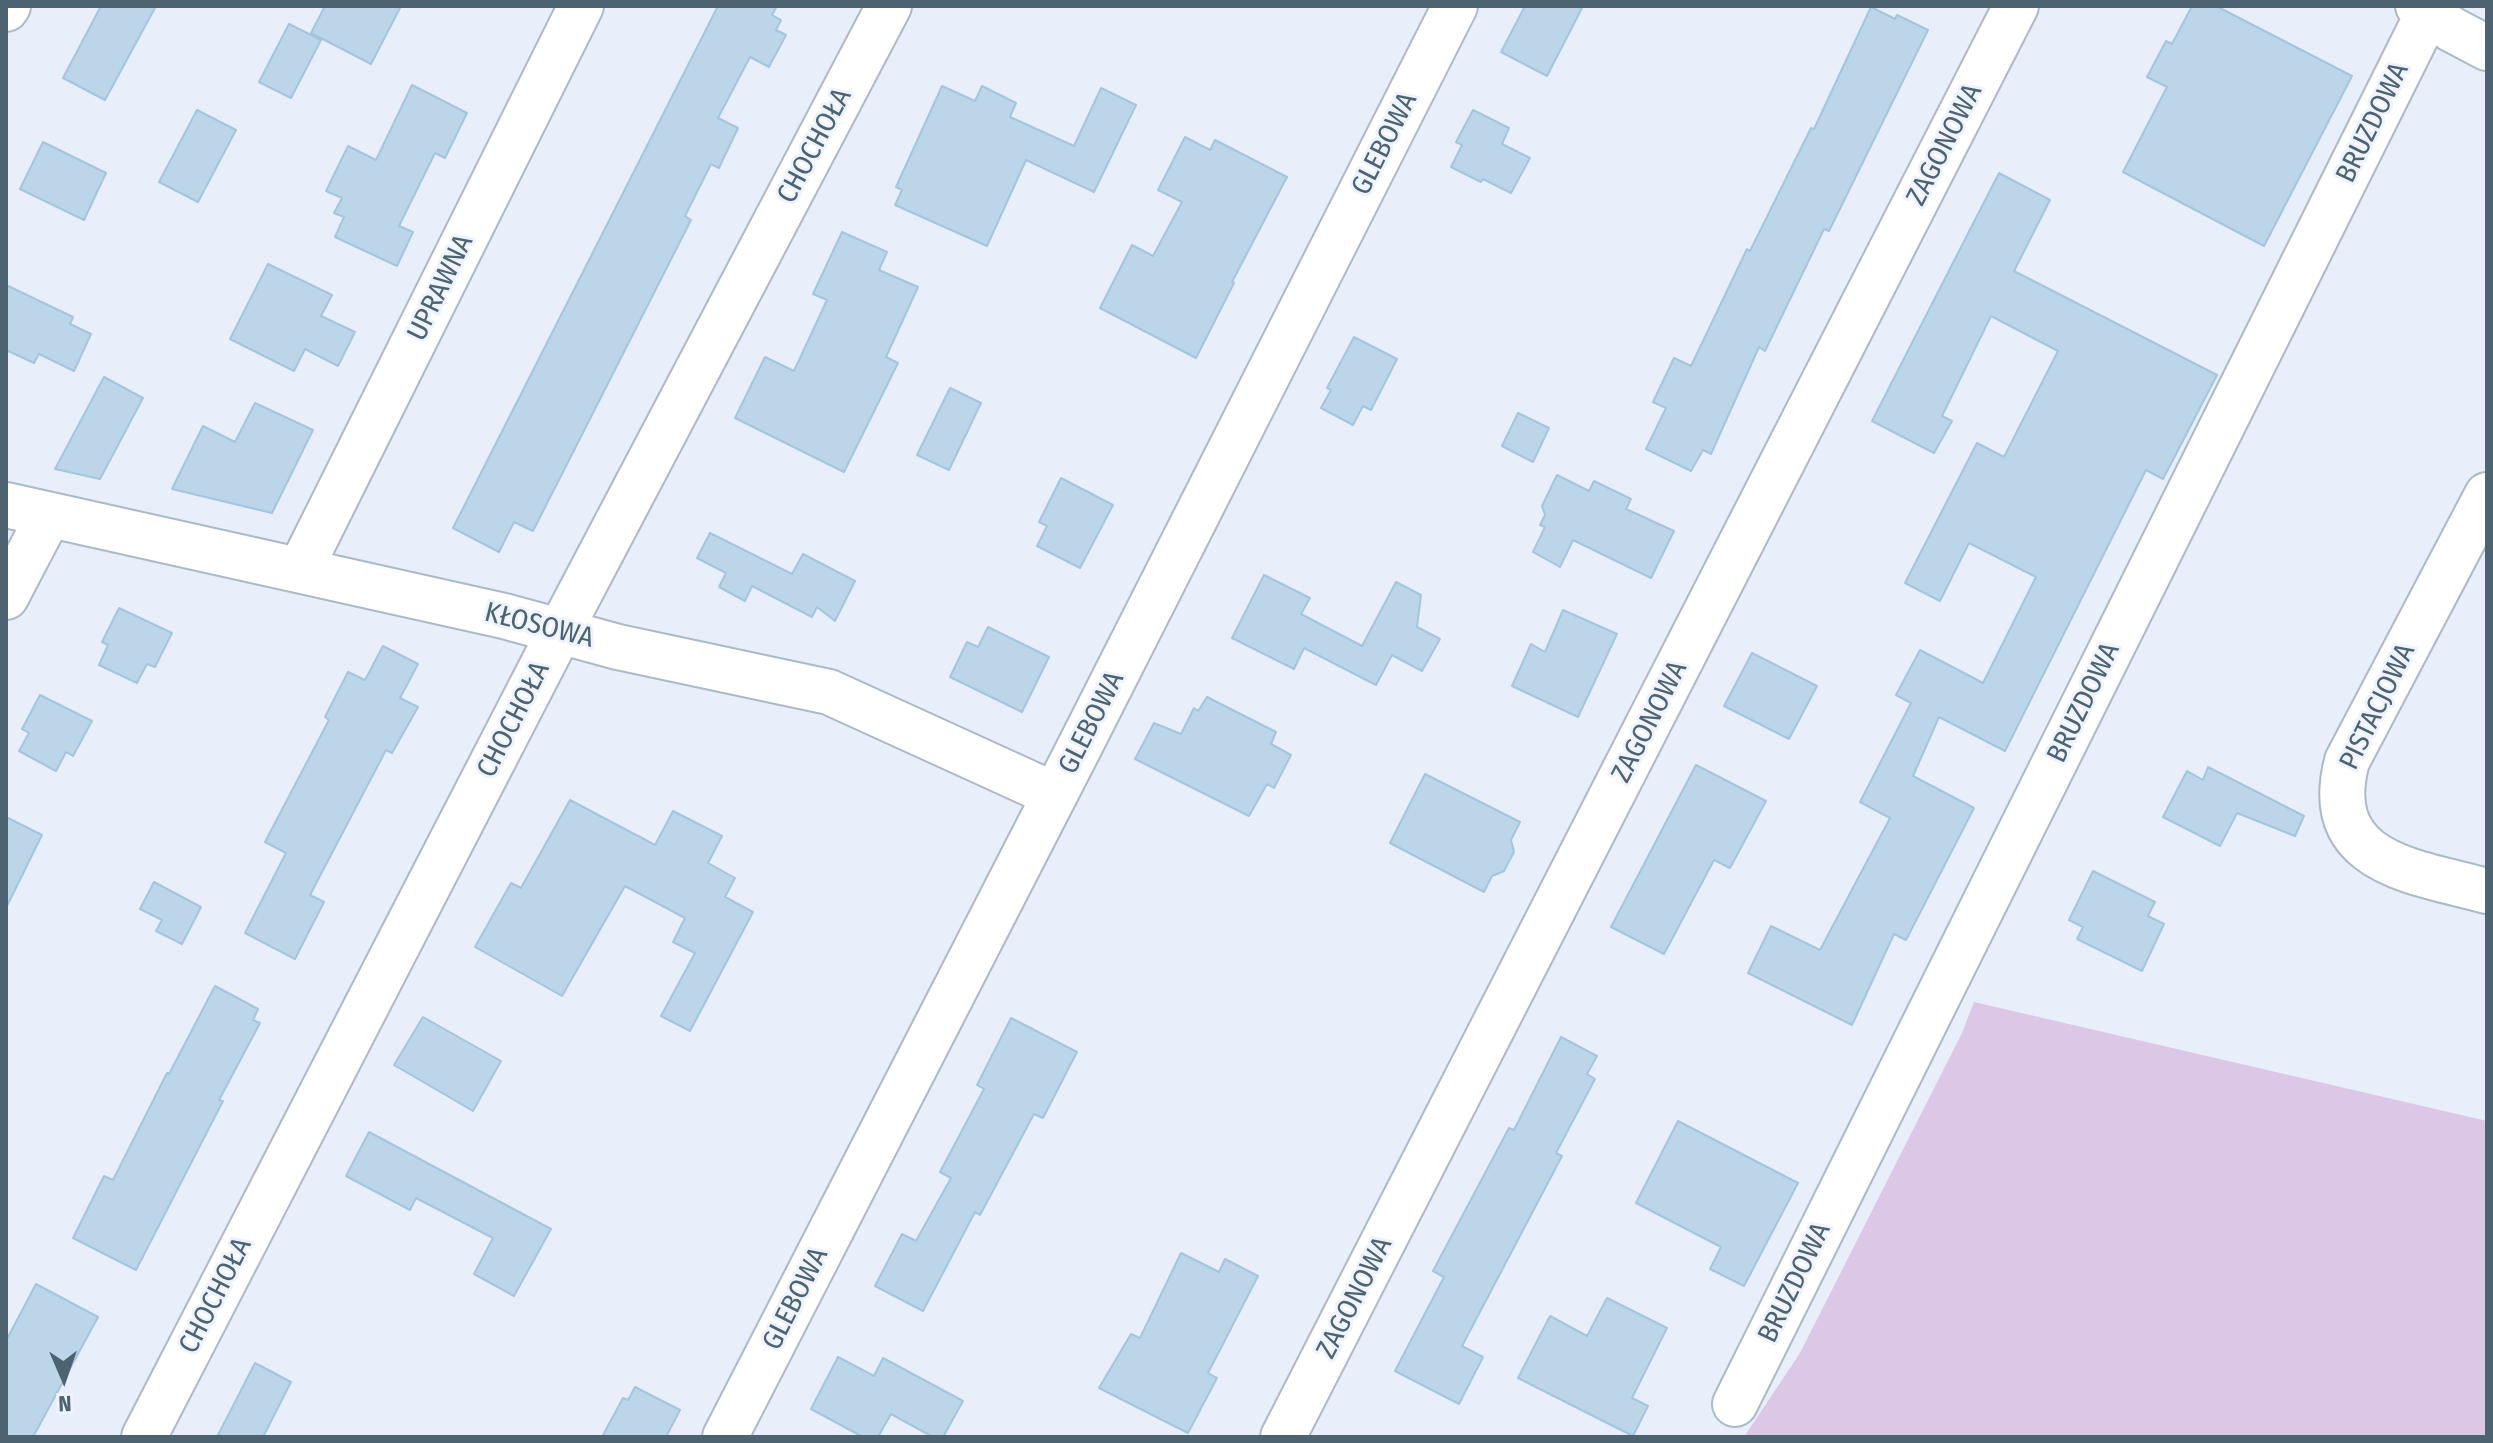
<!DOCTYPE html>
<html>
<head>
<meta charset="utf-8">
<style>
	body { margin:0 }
	#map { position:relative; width:2493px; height:1443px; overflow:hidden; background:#e8eefa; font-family:"Fira Sans Condensed",sans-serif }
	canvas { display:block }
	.frame { position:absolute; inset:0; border:8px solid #4e6372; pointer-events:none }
	.north { position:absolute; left:24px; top:1339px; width:80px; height:80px; -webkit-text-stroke:6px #eef3fd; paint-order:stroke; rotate:178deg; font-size:22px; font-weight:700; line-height:32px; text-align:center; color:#4e6372 }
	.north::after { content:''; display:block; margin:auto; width:28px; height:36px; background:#4e6372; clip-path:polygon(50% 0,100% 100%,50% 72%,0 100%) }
</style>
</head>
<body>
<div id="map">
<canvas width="2493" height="1443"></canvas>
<div class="frame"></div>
<div class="north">N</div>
</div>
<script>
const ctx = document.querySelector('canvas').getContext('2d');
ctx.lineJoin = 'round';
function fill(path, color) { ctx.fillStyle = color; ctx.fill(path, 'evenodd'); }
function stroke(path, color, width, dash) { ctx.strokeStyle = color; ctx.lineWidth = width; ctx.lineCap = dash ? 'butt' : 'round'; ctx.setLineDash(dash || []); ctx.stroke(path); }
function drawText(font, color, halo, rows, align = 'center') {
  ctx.font = font + ' "Fira Sans Condensed",sans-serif'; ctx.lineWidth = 6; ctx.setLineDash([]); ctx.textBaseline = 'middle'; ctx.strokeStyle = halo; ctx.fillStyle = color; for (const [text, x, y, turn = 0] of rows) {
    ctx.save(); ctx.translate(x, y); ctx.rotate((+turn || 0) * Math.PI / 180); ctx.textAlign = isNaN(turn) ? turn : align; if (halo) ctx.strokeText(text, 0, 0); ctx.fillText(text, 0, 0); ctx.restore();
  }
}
fill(new Path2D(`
	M1974,1002L2487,1121V1437H1744L1800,1353L1962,1033Z`), '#dcc7e7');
const building = new Path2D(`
	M101,6H156L105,100L63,78Z
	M325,6H401L371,64L311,33Z
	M718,6H777L772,15L781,20L776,30L786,35L769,67L750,57L718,118L738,128L719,168L711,164L685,216L691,220L533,531L514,522L499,552L453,528Z
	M1525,6H1583L1547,76L1501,52Z
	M2192,6H2216L2352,76L2264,246L2123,172L2167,87L2147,77L2166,41L2172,44Z
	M1871,7L1895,19L1897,15L1928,30L1829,231L1824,229L1765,351L1759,347L1711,454L1703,450L1691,471L1646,449L1666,408L1653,402L1674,358L1691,366L1747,249L1750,251L1811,128L1814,129Z
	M289,24L321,40L291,98L259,82Z
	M412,85L467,113L445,158L435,153L399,226L413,232L397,266L335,237L344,217L334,213L342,198L326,191L348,146L376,160Z
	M942,86L975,101L982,86L1016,103L1010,117L1074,146L1101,88L1136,105L1094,192L1026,160L987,246L895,205L902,190L896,187Z
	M197,110L236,130L198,202L159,182Z
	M1473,110L1509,128L1502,144L1530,158L1511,193L1483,179L1481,182L1451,167L1462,145L1456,142Z
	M1185,137L1210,150L1215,140L1287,177L1232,282L1234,283L1196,358L1100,308L1132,245L1153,256L1182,202L1158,190Z
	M43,142L106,173L84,220L20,189Z
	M1999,173L2050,200L2014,271L2217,375L2163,479L2146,470L2005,751L1939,717L1913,776L1974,808L1906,940L1894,934L1852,1025L1748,973L1771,926L1820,950L1890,818L1860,802L1911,703L1896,695L1920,650L1983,683L2036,577L1969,543L1940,601L1905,583L1977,443L2004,457L2058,351L1991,316L1942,416L1952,421L1934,453L1872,421Z
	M842,232L887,252L879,270L918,287L886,357L898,363L844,472L735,418L765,357L794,371L827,300L813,294Z
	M268,264L332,295L321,316L355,332L338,366L305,349L294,371L230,339Z
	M6,285L73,317L70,324L91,334L74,371L39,354L34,363L6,350Z
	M1354,337L1397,359L1371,410L1363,406L1353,425L1321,408L1331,390L1327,388Z
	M104,377L143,398L100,479L55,469Z
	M950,388L981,403L949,470L917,455Z
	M255,403L313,430L272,513L172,489L203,426L235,442Z
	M1518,413L1549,428L1533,462L1502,446Z
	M1557,475L1589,491L1594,481L1631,499L1626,509L1674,531L1651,578L1573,540L1560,567L1533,552L1545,527L1540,525L1545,515L1542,506Z
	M1061,478L1113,505L1080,568L1037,546L1047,526L1039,522Z
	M710,533L792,574L803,554L855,581L835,621L817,607L812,617L752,586L745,601L719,587L726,573L697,558Z
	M1264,575L1310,598L1301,614L1362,646L1396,582L1421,595L1417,627L1440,639L1422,671L1392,655L1376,685L1304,648L1294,669L1232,638Z
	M119,608L172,633L155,667L147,664L137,683L99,665L108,645L102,642Z
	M1563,610L1617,634L1578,717L1512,686L1531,644L1545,652Z
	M988,627L1049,657L1022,712L950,677L967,642L978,647Z
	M383,646L418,664L400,698L418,707L392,753L386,750L310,895L324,902L295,959L245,933L286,853L265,842L329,720L325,717L348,672L365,680Z
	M1752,653L1817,686L1789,739L1724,706Z
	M40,695L92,721L73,756L66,752L56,771L19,751L29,733L22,729Z
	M1207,697L1276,732L1271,744L1291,755L1274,788L1267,784L1249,816L1135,759L1154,723L1181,734L1194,708L1198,711Z
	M1696,765L1766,801L1730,868L1714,860L1664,954L1611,927Z
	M2208,767L2304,816L2295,836L2237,813L2220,846L2163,817L2187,771L2203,780Z
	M1425,774L1520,822L1511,840L1514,852L1504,871L1492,876L1484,892L1390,843Z
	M570,800L655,845L673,811L722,836L708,863L735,878L725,897L753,912L690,1031L661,1016L695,953L673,942L685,918L625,886L562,996L475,947L511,883L521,888Z
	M6,817L42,835L6,908Z
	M2093,871L2155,902L2148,916L2164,924L2142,971L2077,939L2083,927L2069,920Z
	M154,882L201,907L182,944L156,931L162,920L140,909Z
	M215,986L258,1009L253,1020L260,1023L219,1100L223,1101L136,1270L73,1238L104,1176L113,1180L167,1073L169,1074Z
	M423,1017L501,1061L473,1111L394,1065Z
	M1011,1018L1077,1052L1043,1118L1034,1114L980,1215L975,1212L923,1311L875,1286L902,1234L916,1241L951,1178L940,1172L984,1089L977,1085Z
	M1561,1037L1597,1056L1587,1074L1595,1079L1556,1153L1562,1156L1462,1346L1483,1357L1459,1404L1395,1371L1444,1277L1433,1271L1509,1128L1514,1130Z
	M1678,1121L1798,1183L1744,1286L1710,1269L1721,1247L1636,1203Z
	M369,1132L551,1229L514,1296L474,1274L493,1238L416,1198L410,1210L346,1176Z
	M1181,1253L1219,1272L1225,1259L1258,1276L1208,1373L1217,1378L1188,1433L1099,1388L1131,1334L1140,1338Z
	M36,1284L98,1317L33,1437H6V1341Z
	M1607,1298L1667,1328L1632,1398L1648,1406L1633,1436L1518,1378L1550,1316L1587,1336Z
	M838,1357L874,1376L883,1358L963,1401L943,1437H933L891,1414L878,1437H863L811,1409Z
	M255,1363L291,1382L263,1437H217Z
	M635,1387L680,1410L666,1437H602L623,1398L628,1400Z`);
fill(building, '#bdd5e8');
stroke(building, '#a4c5de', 2);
const minor = new Path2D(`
	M2418,6L2451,29L2487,48
	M6,9L8,6
	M2487,495L2347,761C2320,864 2414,871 2487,891
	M6,505L504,616L618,647L829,692L1055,795
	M300,570L581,6
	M6,597L49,515
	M1735,1404L2428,13
	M144,1437L560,631L889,6
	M725,1437L1081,744L1455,6
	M1283,1437L2016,6`);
stroke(minor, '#acbac8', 48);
stroke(minor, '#fff', 44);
drawText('28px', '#4e6372', '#eef3fd', [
	["BRUZDOWA",2373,123,-64],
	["GLEBOWA",1385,144,-63],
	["ZAGONOWA",1945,145,-63],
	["CHOCHOŁA",815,146,-62],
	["UPRAWNA",441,288,-64],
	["KŁOSOWA",539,626,14],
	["BRUZDOWA",2084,703,-64],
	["PISTACJOWA",2378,707,-64],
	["CHOCHOŁA",514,720,-63],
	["ZAGONOWA",1650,722,-63],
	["GLEBOWA",1092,723,-63],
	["BRUZDOWA",1795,1283,-64],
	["CHOCHOŁA",216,1296,-63],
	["ZAGONOWA",1355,1298,-63],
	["GLEBOWA",796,1299,-63]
]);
</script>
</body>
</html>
